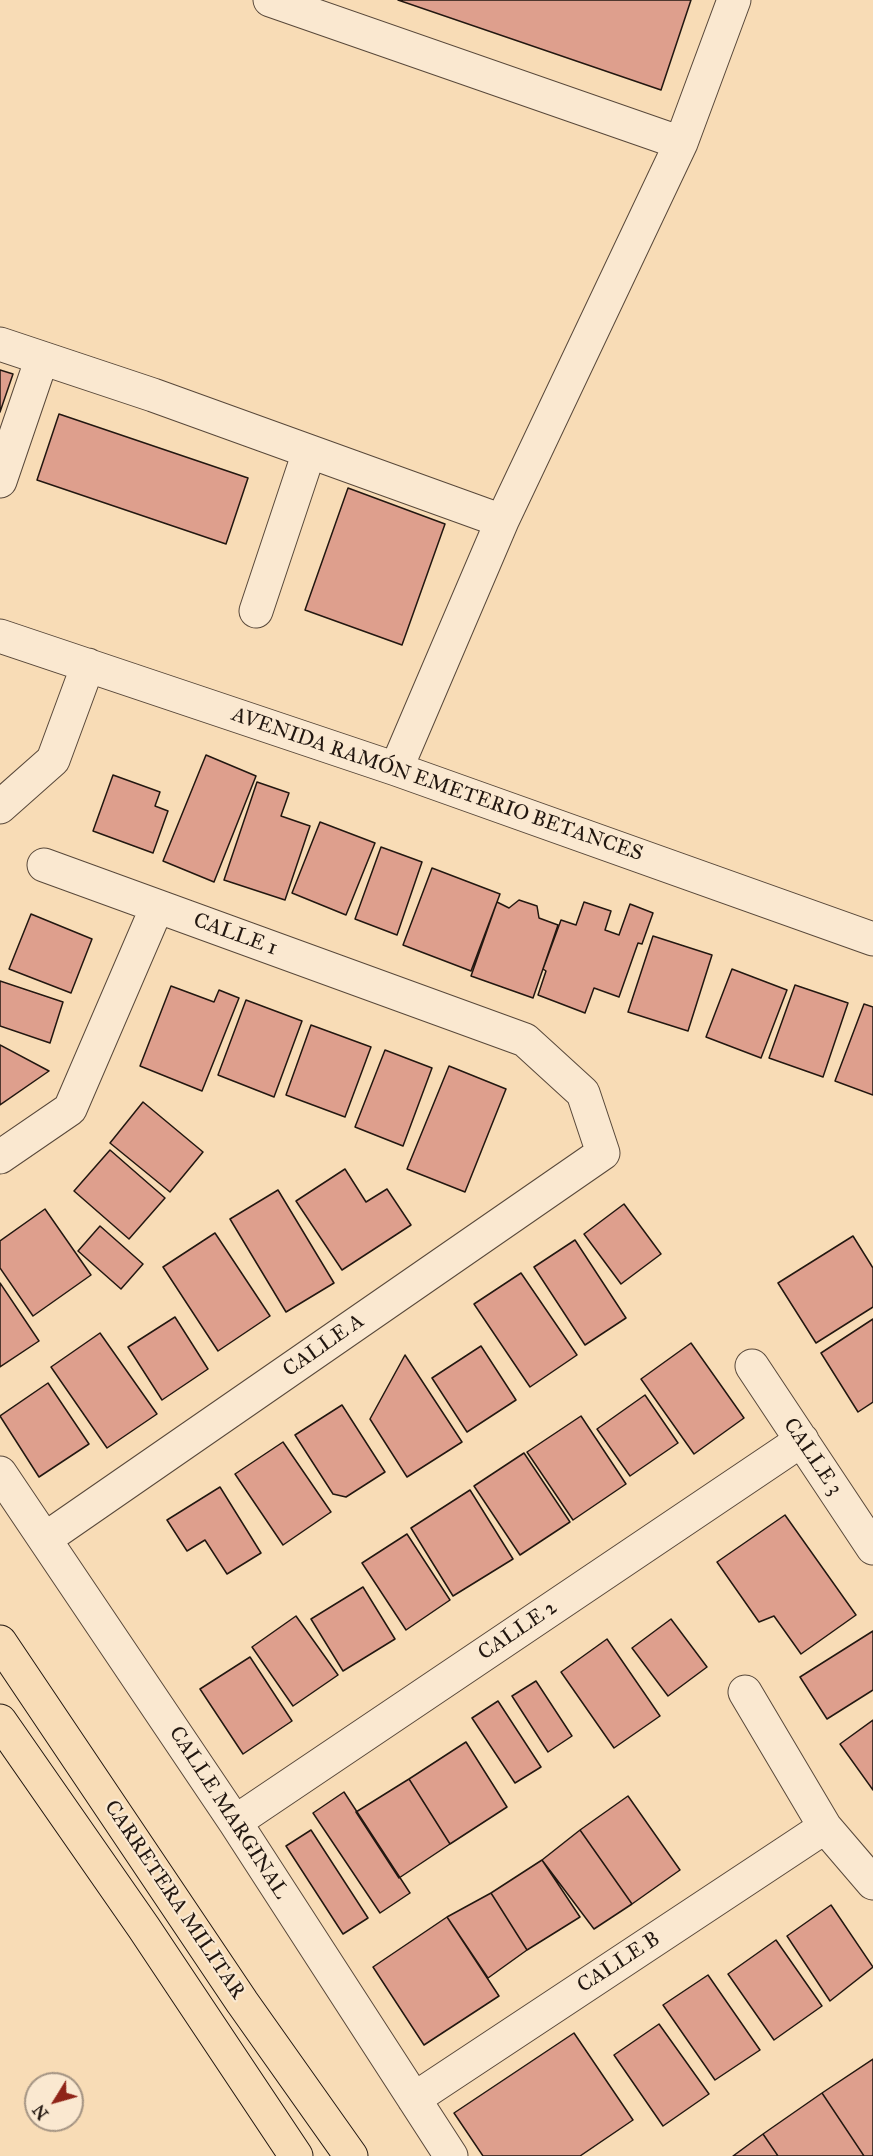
<!DOCTYPE html>
<html>
<head>
<meta charset="utf-8">
<style>
	body { margin:0 }
	#map { position:relative; width:873px; height:2156px; overflow:hidden; background:#f8dcb6; font-family:"IM FELL Great Primer",serif }
	canvas { display:block }
	.north { position:absolute; left:24px; top:2072px; width:60px; height:60px; box-sizing:border-box; background:#fae8d0; border:2px solid #a49483; border-radius:50%; rotate:233deg; font-size:16px; font-weight:700; line-height:24px; text-align:center; color:#221710 }
	.north::after { content:''; display:block; margin:auto; width:21px; height:27px; background:#8f2418; clip-path:polygon(50% 0,100% 100%,50% 72%,0 100%) }
</style>
</head>
<body>
<div id="map">
<canvas width="873" height="2156"></canvas>
<div class="north">N</div>
</div>
<script>
const ctx = document.querySelector('canvas').getContext('2d');
ctx.lineJoin = 'round';
function fill(path, color) { ctx.fillStyle = color; ctx.fill(path, 'evenodd'); }
function stroke(path, color, width, dash) { ctx.strokeStyle = color; ctx.lineWidth = width; ctx.lineCap = dash ? 'butt' : 'round'; ctx.setLineDash(dash || []); ctx.stroke(path); }
function drawText(font, color, halo, rows, align = 'center') {
  ctx.font = font + ' "IM FELL Great Primer",serif'; ctx.lineWidth = 4.5; ctx.setLineDash([]); ctx.textBaseline = 'middle'; ctx.strokeStyle = halo; ctx.fillStyle = color; for (const [text, x, y, turn = 0] of rows) {
    ctx.save(); ctx.translate(x, y); ctx.rotate((+turn || 0) * Math.PI / 180); ctx.textAlign = isNaN(turn) ? turn : align; if (halo) ctx.strokeText(text, 0, 0); ctx.fillText(text, 0, 0); ctx.restore();
  }
}
const building = new Path2D(`
	M398,0H691L661,90Z
	M0,370L13,374L0,412Z
	M59,414L248,478L226,544L37,480Z
	M348,488L445,524L402,645L305,610Z
	M206,755L256,776L214,882L163,861Z
	M113,775L160,792L155,806L168,811L153,853L93,831Z
	M257,782L289,793L281,816L310,826L285,900L224,880Z
	M320,822L375,843L346,915L292,893Z
	M381,847L422,862L397,935L355,919Z
	M432,868L500,894L471,971L403,945Z
	M519,900L537,906L539,918L558,925L533,998L471,976L497,902L509,908Z
	M584,902L611,911L605,930L619,935L630,904L653,913L642,944L638,943L619,997L594,988L585,1013L538,995L546,971L543,969L561,920L576,925Z
	M31,914L92,939L71,993L9,969Z
	M653,936L712,955L688,1031L628,1012Z
	M732,969L787,990L761,1058L706,1037Z
	M0,981L63,1002L50,1043L0,1026Z
	M795,985L848,1003L823,1077L769,1058Z
	M171,986L214,1002L219,990L239,998L202,1091L140,1066Z
	M246,1000L302,1021L274,1097L218,1075Z
	M864,1004L873,1007V1095L835,1081Z
	M311,1025L371,1047L345,1117L286,1095Z
	M0,1045L49,1071L0,1105Z
	M385,1050L432,1068L403,1146L355,1127Z
	M449,1066L506,1089L465,1192L407,1169Z
	M143,1102L203,1152L170,1192L110,1143Z
	M110,1150L165,1198L129,1239L74,1191Z
	M345,1169L366,1202L387,1189L411,1225L342,1270L296,1201Z
	M278,1190L334,1283L286,1312L230,1219Z
	M624,1204L661,1254L621,1284L584,1234Z
	M45,1209L91,1275L33,1316L0,1268V1241Z
	M100,1226L143,1264L121,1289L78,1251Z
	M215,1233L270,1316L218,1351L163,1267Z
	M853,1236L873,1268V1307L816,1343L778,1283Z
	M575,1240L626,1318L585,1345L534,1267Z
	M521,1273L577,1355L530,1387L474,1304Z
	M0,1283L39,1341L0,1367Z
	M175,1317L208,1369L162,1400L128,1347Z
	M873,1319V1402L858,1412L821,1353Z
	M100,1333L157,1414L107,1448L51,1367Z
	M691,1343L744,1418L694,1454L641,1379Z
	M481,1346L516,1400L467,1432L432,1378Z
	M405,1355L462,1442L407,1477L370,1419Z
	M48,1383L89,1444L39,1477L0,1416Z
	M645,1395L678,1443L630,1476L597,1429Z
	M342,1405L385,1472L346,1497L333,1494L295,1435Z
	M581,1416L626,1484L573,1520L527,1452Z
	M283,1442L331,1512L283,1545L235,1474Z
	M524,1453L570,1522L520,1555L474,1486Z
	M220,1487L261,1553L227,1574L205,1540L187,1551L167,1520Z
	M470,1490L513,1559L453,1596L411,1528Z
	M785,1515L856,1615L801,1654L774,1616L759,1622L717,1562Z
	M407,1534L450,1600L406,1630L362,1563Z
	M363,1587L395,1639L343,1671L311,1619Z
	M296,1616L338,1675L293,1706L252,1647Z
	M671,1619L707,1667L668,1696L632,1648Z
	M873,1631V1690L827,1719L800,1677Z
	M607,1639L660,1716L614,1748L561,1672Z
	M250,1657L292,1721L243,1754L200,1689Z
	M536,1681L572,1736L548,1752L512,1696Z
	M498,1701L541,1767L515,1783L472,1718Z
	M873,1720V1790L840,1744Z
	M466,1742L507,1807L450,1844L409,1779Z
	M409,1779L450,1844L399,1878L356,1812Z
	M344,1792L410,1893L380,1913L313,1813Z
	M628,1796L680,1870L632,1904L580,1830Z
	M311,1830L368,1918L343,1934L286,1846Z
	M580,1830L632,1904L594,1929L542,1860Z
	M542,1860L580,1917L527,1950L491,1893Z
	M491,1893L527,1950L488,1978L447,1917Z
	M831,1905L873,1967L830,2001L787,1936Z
	M447,1917L499,1996L424,2045L373,1967Z
	M776,1940L822,2006L774,2040L728,1974Z
	M708,1975L760,2050L715,2080L663,2005Z
	M659,2024L709,2094L663,2126L614,2055Z
	M574,2033L633,2120L580,2156H483L454,2113Z
	M873,2059V2156H864L822,2093Z
	M822,2093L864,2156H778L763,2134Z
	M763,2134L778,2156H733Z`);
fill(building, '#de9f8d');
stroke(building, '#221710', 1.5);
const minor = new Path2D(`
	M270,0L681,143L502,521L396,769
	M681,143L734,0
	M0,344L153,395L502,521
	M0,481L42,358
	M256,611L309,452
	M0,636L396,769L873,939
	M0,807L53,760L88,665
	M44,865L525,1040L583,1093L603,1153L45,1539
	M0,1157L70,1109L157,907
	M752,1366L873,1548
	M0,1473L235,1822L451,2156
	M745,1692L825,1827L873,1883
	M235,1822L802,1440
	M414,2099L825,1827`);
const major = new Path2D(`
	M0,1642L242,2002L351,2156
	M0,1721L144,1928L296,2156`);
stroke(minor, '#58483a', 35);
stroke(major, '#221710', 35);
stroke(minor, '#fae8d0', 33);
stroke(major, '#f8dcb6', 33);
drawText('21px', '#221710', '#fae8d0', [
	["AVENIDA RAMÓN EMETERIO BETANCES",437,785,19],
	["CALLE 1",235,935,20],
	["CALLE A",324,1346,-35],
	["CALLE 3",812,1457,56],
	["CALLE 2",518,1631,-34],
	["CALLE MARGINAL",228,1813,57],
	["CARRETERA MILITAR",174,1900,56],
	["CALLE B",619,1963,-33]
]);
</script>
</body>
</html>
